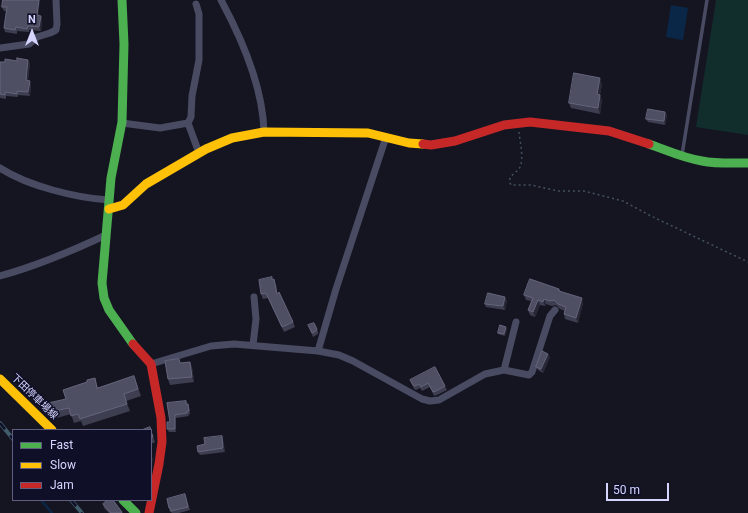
<!DOCTYPE html>
<html>
<head>
<meta charset="utf-8">
<style>
	body { margin:0 }
	#map { position:relative; width:748px; height:513px; overflow:hidden; background:#151522; font-family:Roboto,sans-serif }
	canvas { display:block }
	.legend { position:absolute; left:12px; top:429px; width:140px; height:72px; box-sizing:border-box; background:#100f28; border:1px solid #5f5e7e; margin:0; padding:5px 7px; list-style:none; font-size:12px; color:#d6d5ff }
	.legend li { display:flex; align-items:center; gap:8px; height:20px }
	.legend b { width:20px; border:1px solid #5f5e7e }
	.north { position:absolute; left:12px; top:12px; width:40px; height:40px; -webkit-text-stroke:3px #100f28; paint-order:stroke; rotate:0deg; font-size:11px; font-weight:700; line-height:16px; text-align:center; color:#d6d5ff }
	.north::after { content:''; display:block; margin:auto; width:14px; height:18px; background:#d6d5ff; clip-path:polygon(50% 0,100% 100%,50% 72%,0 100%) }
	.scale { position:absolute; left:606px; top:483px; width:63px; height:18px; box-sizing:border-box; border:2px solid #d6d5ff; border-top:0; padding-left:5px; font-size:12px; line-height:14px; white-space:nowrap; color:#d6d5ff; -webkit-text-stroke:3px #100f28; paint-order:stroke }
</style>
</head>
<body>
<div id="map">
<canvas width="748" height="513"></canvas>
<ul class="legend">
<li><b style="height:5px;background:#4caf50"></b>Fast</li>
<li><b style="height:5px;background:#ffc107"></b>Slow</li>
<li><b style="height:5px;background:#c62828"></b>Jam</li>
</ul>
<div class="north">N</div>
<div class="scale">50 m</div>
</div>
<script>
const ctx = document.querySelector('canvas').getContext('2d');
ctx.lineJoin = 'round';
function fill(path, color) { ctx.fillStyle = color; ctx.fill(path, 'evenodd'); }
function stroke(path, color, width, dash) { ctx.strokeStyle = color; ctx.lineWidth = width; ctx.lineCap = dash ? 'butt' : 'round'; ctx.setLineDash(dash || []); ctx.stroke(path); }
function drawText(font, color, halo, rows, align = 'center') {
  ctx.font = font + ' Roboto,"Noto Sans JP",sans-serif'; ctx.lineWidth = 3; ctx.setLineDash([]); ctx.textBaseline = 'middle'; ctx.strokeStyle = halo; ctx.fillStyle = color; for (const [text, x, y, turn = 0] of rows) {
    ctx.save(); ctx.translate(x, y); ctx.rotate((+turn || 0) * Math.PI / 180); ctx.textAlign = isNaN(turn) ? turn : align; if (halo) ctx.strokeText(text, 0, 0); ctx.fillText(text, 0, 0); ctx.restore();
  }
}
fill(new Path2D(`
	M716,0H748V135L696,127Z`), '#122e2c');
fill(new Path2D(`
	M671,5L688,8L683,40L666,37Z`), '#0b2747');
stroke(new Path2D(`
	M41,500L52,513`), '#0b2747', 2.5);
stroke(new Path2D(`
	M519,132C520,142 524,158 520,167C516,174 506,176 511,185H531L558,191H584L623,201L651,216L748,262`), '#42515e', 1.5, [2, 3]);
stroke(new Path2D(`
	M682,155L707,0`), '#494b63', 3.5);
stroke(new Path2D(`
	M221,0C242,39 263,87 264,132
	M196,4L199,14V60L192,96L191,117L188,123L199,153
	M0,48L29,44L37,37L50,33L56,30L57,24L56,0
	M122,123L160,128L188,123
	M0,168C28,186 76,198 109,200
	M0,276C36,266 72,251 106,235
	M253,345L256,319L254,297
	M318,351L336,289L386,137
	M151,364L211,346L234,344L318,351L339,355L353,361L422,399L430,401L439,400L485,374L504,370L516,322
	M504,370L529,375L532,372L550,316L555,310`), '#494b63', 7);
stroke(new Path2D(`
	M122,0L124,44L122,122L111,178L102,283L104,298L109,310L133,344
	M649,144C666,150 683,158 702,161C717,164 732,163 748,163
	M123,500L136,513`), '#4caf50', 9);
stroke(new Path2D(`
	M109,209L123,205L146,184L206,149L232,138L264,132L368,133L409,143L423,144
	M0,379L52,430`), '#ffc107', 9);
stroke(new Path2D(`
	M423,144L431,145L455,141L504,125L530,122L609,131L649,144
	M133,344L151,364L161,418L162,442L159,464L149,513`), '#c62828', 9);
const rail = new Path2D(`
	M0,423L13,439
	M71,500L82,513`);
stroke(rail, '#415c6b', 4);
stroke(rail, '#100f28', 2.5, [8]);
fill(new Path2D(`
	M3,0L38,16H41L42,20L41,31L29,30V32L17,31V34L5,32L4,28L6,11H4L2,7Z
	M0,62L30,63L28,81L31,85L30,96L18,95V97L6,96V99L0,98Z
	M602,84L600,95L602,100L600,114L571,108L569,103Z
	M665,112L667,115L665,125L648,122L646,119Z
	M273,280L276,284L277,293L293,322L295,327L284,332L268,298L263,299L261,294Z
	M559,289L560,291L583,303L578,323L565,319L564,314L565,311L560,309L556,305L552,306L546,304L545,306L540,305L535,317L530,315L528,310L531,301L526,300L524,295Z
	M507,300L505,310L486,307L485,304Z
	M308,325L317,329L318,332V334L313,337Z
	M507,329L505,336L498,334V333Z
	M550,357L543,373L538,370L536,367Z
	M190,362L192,367L194,382L170,385L168,379L181,363Z
	M134,376L141,396L126,401L130,411L83,426L81,421L74,423L71,414L53,419L50,412L66,399L87,382L95,378L98,388Z
	M410,380L445,386L447,390L437,395L434,396L430,387L422,391L420,388L416,390L414,389Z
	M186,401L187,404H188L189,407L190,414L188,415L189,416L176,418V432H169L167,429L170,422L167,403Z
	M151,431L155,442L151,444Z
	M222,436L223,440L225,452L200,455L198,452L205,444Z
	M185,494L190,510L179,513H172L171,512H170L169,508Z
	M103,504L122,512L123,513H109L104,508Z`), '#3e3e51');
fill(new Path2D(`
	M39,0H40L38,19L37,15Z
	M41,16L42,20L41,31L39,27Z
	M28,60L30,63L27,84L26,80Z
	M600,78L602,84L599,100L597,94Z
	M30,81L31,85L30,96L28,92Z
	M600,95L602,100L600,114L598,108Z
	M665,112L667,115L665,125L664,121Z
	M274,279L276,284L278,299Z
	M505,297L507,300L505,310L503,306Z
	M582,298L583,303L578,323L576,318Z
	M544,299L546,304L545,306L543,302Z
	M538,300L540,305L535,317L533,312Z
	M506,327L507,329L505,336L504,334Z
	M548,354L550,357L543,373L541,369Z
	M190,362L192,367L194,382L192,377Z
	M175,415L176,418V432L175,429Z
	M222,436L223,440L225,452L223,448Z
	M151,454L153,459L152,465L151,461Z`), '#272736');
const building = new Path2D(`
	M3,0H39L37,15L41,16L39,27L28,26L27,29L16,27L15,30L4,28L7,7H2Z
	M17,58L28,60L26,80L30,81L28,92L17,91V94L5,92V95L0,94V62H5V59L17,61Z
	M574,73L600,78L597,94L600,95L598,108L569,103Z
	M648,109L665,112L664,121L646,119Z
	M272,277V280L274,279L277,294L279,292L293,322L282,327L266,293L261,294L259,280Z
	M530,279L559,289V291L582,298L576,318L564,314L566,307L558,304L554,300L550,301L544,299L543,302L538,300L533,312L528,310L533,298L524,295Z
	M488,293L505,297L503,306L485,304Z
	M314,323L317,329L316,331L312,333L308,325Z
	M500,325L506,327L504,334L498,333Z
	M542,351L548,354L541,369L536,367Z
	M179,359L180,363L190,362L192,377L168,379L165,361Z
	M435,367L445,386L436,391L433,392L428,383L421,387L419,384L415,386L413,385L410,380Z
	M134,376L138,389L124,394L127,404L80,419L78,414L71,416L69,408L50,412L48,403L66,399L63,390L87,382V380L95,378L97,388Z
	M186,401V404H188L189,411H187V413L175,415V429H167V422H170L167,403Z
	M150,427L151,430H142Z
	M151,431L153,437L151,438Z
	M222,436L223,448L198,452L197,446L205,444L204,438Z
	M185,494L188,507L171,511L170,508H169L167,499Z
	M108,500H113L122,512L121,513H111L103,504Z`);
fill(building, '#4f4f64');
stroke(building, '#64647c', 1);
drawText('10px', '#d6d5ff', '#100f28', [
	["下田停車場線",34,397,44]
]);
</script>
</body>
</html>
